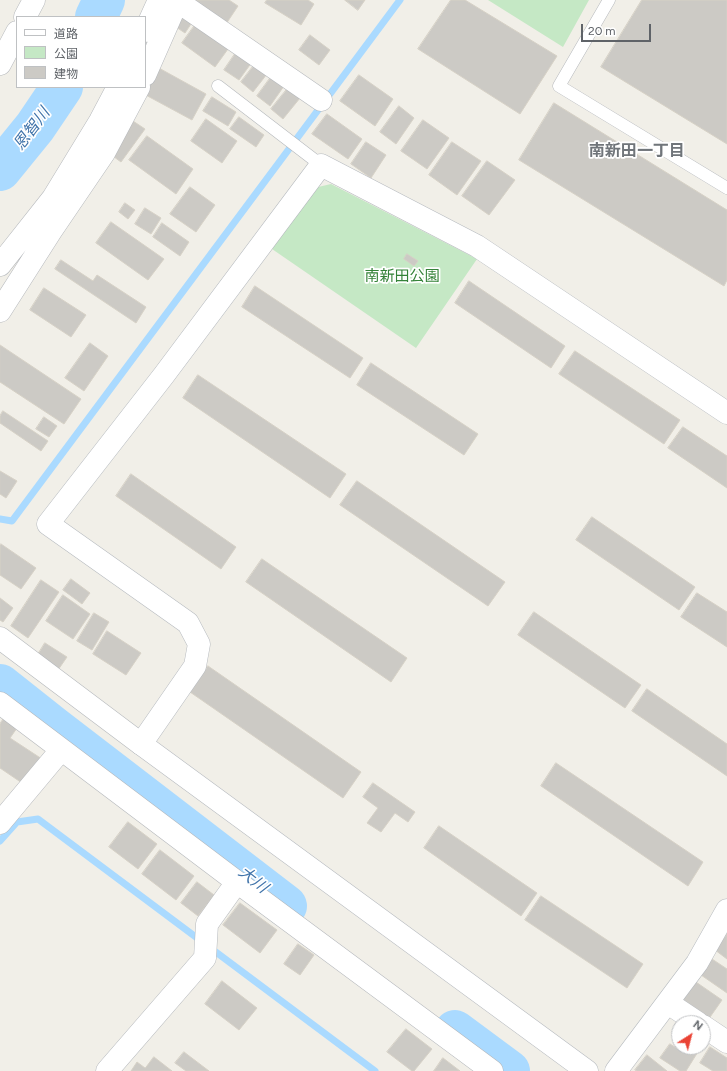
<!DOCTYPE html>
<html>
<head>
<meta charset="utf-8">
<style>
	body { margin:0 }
	#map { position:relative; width:727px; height:1071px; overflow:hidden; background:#f1efe8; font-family:Figtree,"Noto Sans JP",sans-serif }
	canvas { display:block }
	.legend { position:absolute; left:16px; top:16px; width:130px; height:72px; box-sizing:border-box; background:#fff; border:1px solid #bfc1c3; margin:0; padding:5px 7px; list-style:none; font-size:12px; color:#5f6368 }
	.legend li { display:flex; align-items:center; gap:8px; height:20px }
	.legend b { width:20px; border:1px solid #bfc1c3 }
	.north { position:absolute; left:671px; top:1015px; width:40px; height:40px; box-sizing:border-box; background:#fff; border:1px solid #bfc1c3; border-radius:50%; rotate:36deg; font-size:11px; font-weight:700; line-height:16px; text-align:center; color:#5f6368 }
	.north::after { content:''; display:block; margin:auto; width:14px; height:18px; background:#ea4335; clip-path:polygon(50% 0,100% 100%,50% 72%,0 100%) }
	.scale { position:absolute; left:581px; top:24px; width:70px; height:18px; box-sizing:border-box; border:2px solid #5f6368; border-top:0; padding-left:5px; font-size:12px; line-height:14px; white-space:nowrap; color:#5f6368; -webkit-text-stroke:3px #fff; paint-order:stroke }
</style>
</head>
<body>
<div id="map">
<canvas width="727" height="1071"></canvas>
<ul class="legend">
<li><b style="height:5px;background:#fff"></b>道路</li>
<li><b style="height:11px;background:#c5e8c5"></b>公園</li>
<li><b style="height:11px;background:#cccac5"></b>建物</li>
</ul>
<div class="north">N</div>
<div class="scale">20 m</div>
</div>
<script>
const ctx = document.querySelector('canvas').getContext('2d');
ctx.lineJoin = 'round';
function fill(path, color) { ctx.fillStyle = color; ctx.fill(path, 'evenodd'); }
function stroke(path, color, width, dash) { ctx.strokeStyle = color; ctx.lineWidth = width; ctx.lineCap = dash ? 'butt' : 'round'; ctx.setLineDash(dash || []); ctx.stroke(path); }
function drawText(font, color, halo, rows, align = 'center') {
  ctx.font = font + ' Figtree,"Noto Sans JP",sans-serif'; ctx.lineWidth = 3.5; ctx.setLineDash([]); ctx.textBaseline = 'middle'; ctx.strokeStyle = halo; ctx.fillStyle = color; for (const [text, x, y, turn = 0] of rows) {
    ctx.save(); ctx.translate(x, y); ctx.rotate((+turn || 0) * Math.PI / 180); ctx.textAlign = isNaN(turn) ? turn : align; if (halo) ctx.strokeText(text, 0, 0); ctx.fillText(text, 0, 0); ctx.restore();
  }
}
fill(new Path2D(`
	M488,0H589L563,47Z
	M331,184L477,259L416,348L272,249L314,188Z`), '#c5e8c5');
stroke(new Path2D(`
	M0,519L12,521L400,0
	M0,841L17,822L38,819L375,1071`), '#aadaff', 7);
stroke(new Path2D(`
	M96,17L104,0
	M0,170L35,127L62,87
	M0,685L53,727L286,906
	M455,1031L509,1071`), '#aadaff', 42);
const building = new Path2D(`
	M189,0H229L238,6L226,24Z
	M267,0H308L314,4L301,25L265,3Z
	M345,0H365L358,10Z
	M451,0H465L557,56L520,114L418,49Z
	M642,0H727V144L601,67Z
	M182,13L193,21L185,33L173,25Z
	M195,25L228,49L215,67L182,43Z
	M310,35L330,50L319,65L299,50Z
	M237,51L252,62L239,80L224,70Z
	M255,64L267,74L253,92L241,82Z
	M157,67L206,94L192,120L142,93Z
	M359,75L393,99L375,126L340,101Z
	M271,77L284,86L270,106L257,96Z
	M288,88L300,98L283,119L271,109Z
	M212,97L236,112L228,126L203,111Z
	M554,103L727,210V280L724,286L519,160Z
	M399,106L414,118L396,144L380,132Z
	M327,114L362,139L348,159L312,134Z
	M239,117L264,135L256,147L230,129Z
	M206,119L237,141L222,163L191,141Z
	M423,120L449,138L427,169L401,151Z
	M133,121L145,129L121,162L110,154Z
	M147,136L193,169L176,194L129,160Z
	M366,142L386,155L371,178L351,164Z
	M452,142L481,161L457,195L429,175Z
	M487,161L515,180L489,215L462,196Z
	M190,187L215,205L196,232L170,214Z
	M125,203L135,210L128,219L119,212Z
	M145,208L161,218L151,234L135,224Z
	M111,222L164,259L148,280L96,243Z
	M162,223L189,242L180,256L153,237Z
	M407,254L418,261L414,266L404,259Z
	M61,260L93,281L97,275L146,307L136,323L55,269Z
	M469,281L565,346L551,368L455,303Z
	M255,286L363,358L350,378L242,307Z
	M44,288L86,315L71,337L30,310Z
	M90,343L108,356L84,391L65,378Z
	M0,345L81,399L64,424L0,382Z
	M575,351L680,420L664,444L559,374Z
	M371,363L478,434L464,455L357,385Z
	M198,375L346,474L330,498L183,398Z
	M3,411L48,441L41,451L0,423V416Z
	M44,417L57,426L49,437L36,429Z
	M683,427L727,456V488L668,448Z
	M0,471L17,481L6,498L0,494Z
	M131,474L236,547L221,569L116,496Z
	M357,481L505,582L488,606L340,505Z
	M592,517L695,587L679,610L576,540Z
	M1,544L36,568L21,589L0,575V545Z
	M262,559L407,658L391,682L246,582Z
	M71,579L90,593L82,604L63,590Z
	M41,580L59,592L28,638L11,626Z
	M697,593L727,612V647L681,617Z
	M63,595L90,614L73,639L46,621Z
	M0,598L13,608L3,622L0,620Z
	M534,612L641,685L625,708L518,635Z
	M94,613L109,622L92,650L77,641Z
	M107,631L141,653L126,675L93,654Z
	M45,643L67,657L58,670L37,656Z
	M208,666L361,772L343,798L190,692Z
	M647,689L727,744V776L632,711Z
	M4,718L17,728L10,738L42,759L25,785L0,768V724Z
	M556,763L703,862L688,886L541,786Z
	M373,783L415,812L408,822L395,813L381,832L367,823L378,808L363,797Z
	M128,822L157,844L138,869L109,847Z
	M439,826L537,893L521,916L424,848Z
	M160,850L194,876L176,900L142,874Z
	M197,882L214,895L198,916L181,903Z
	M541,896L643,964L627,988L525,920Z
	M240,903L277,930L260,953L223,925Z
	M727,934V959L715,950Z
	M298,944L314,955L300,975L284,964Z
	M712,959L727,969V993L701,975Z
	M693,980L722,1000L708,1020L679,1000Z
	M222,981L257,1008L239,1030L205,1004Z
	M406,1029L432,1049L414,1071H412L387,1052Z
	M670,1044L678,1049L679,1047H701L686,1071H680L660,1058Z
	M710,1047L727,1058V1071H713L700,1063Z
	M184,1052L209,1071H186L175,1063Z
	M647,1055L667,1071H637L635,1070Z
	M154,1057L172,1071H131L137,1062L145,1068Z
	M443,1058L460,1071H434Z`);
fill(building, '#cccac5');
stroke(building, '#d6d1c6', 1);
const lane = new Path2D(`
	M609,0L559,86L727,188
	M218,86L321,165`);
const street = new Path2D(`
	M177,1L321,100
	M25,17L34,0
	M145,31L159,0
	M0,64L17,32
	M145,75L178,0
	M0,265L53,198L100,121L118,87
	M0,311L51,231L104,153L139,87
	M0,638L141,744
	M0,703L237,882L492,1071
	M0,823L61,750
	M668,1003L698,1023
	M703,1026L727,1042
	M107,1071L205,958L207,924L237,882`);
const secondary = new Path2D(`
	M587,1071L141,744L195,666L199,644L188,623L48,524L164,375L321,165L477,246L727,413
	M616,1071L697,963L727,910`);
stroke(lane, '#b5b8bc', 13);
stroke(street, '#b5b8bc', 23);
stroke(secondary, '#b6babf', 23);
stroke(lane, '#fff', 12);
stroke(street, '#fff', 22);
stroke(secondary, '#fff', 22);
drawText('15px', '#348238', '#fff', [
	["南新田公園",402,277]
]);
drawText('italic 16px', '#4174aa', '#fff', [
	["恩智川",32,129,-53],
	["大川",253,880,38]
]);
drawText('bold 16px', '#70757a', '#fff', [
	["南新田一丁目",637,151]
]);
</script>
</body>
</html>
